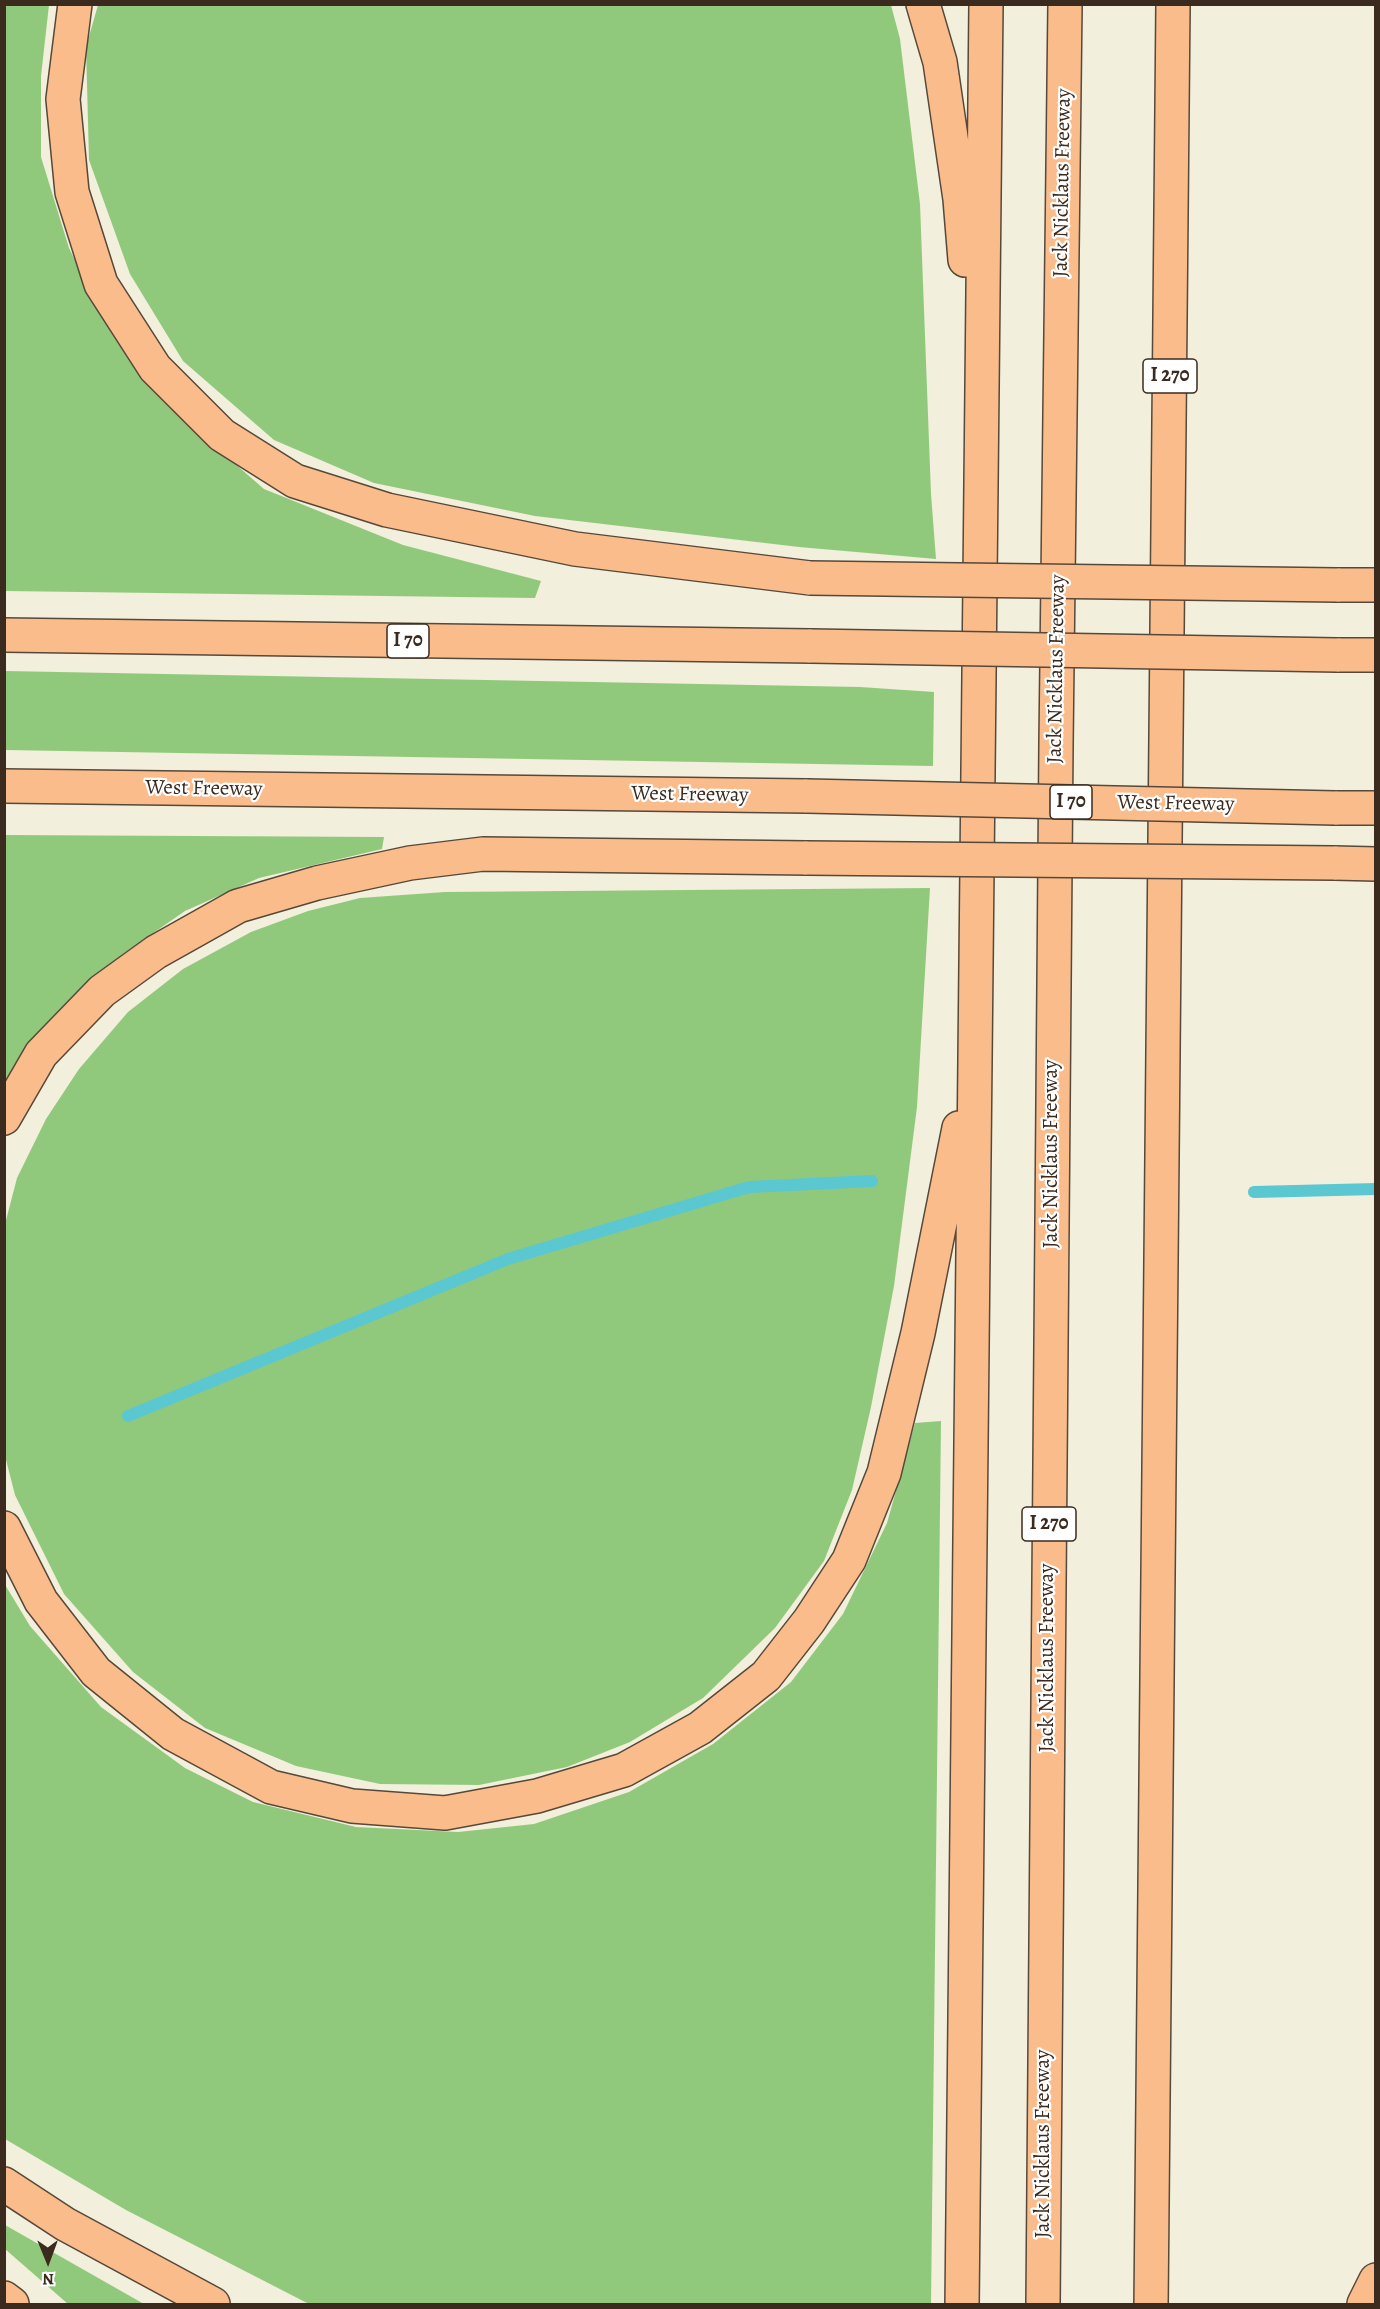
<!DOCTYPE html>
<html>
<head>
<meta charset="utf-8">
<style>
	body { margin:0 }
	#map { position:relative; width:1380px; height:2309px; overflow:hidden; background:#f2efdc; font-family:Alegreya,serif }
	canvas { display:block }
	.frame { position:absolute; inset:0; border:6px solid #3b2a1e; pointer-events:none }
	.north { position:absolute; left:18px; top:2231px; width:60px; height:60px; -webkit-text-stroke:4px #fff; paint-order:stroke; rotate:179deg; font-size:16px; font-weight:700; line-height:24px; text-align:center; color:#3b2a1e }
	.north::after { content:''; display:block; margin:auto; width:21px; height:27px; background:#3b2a1e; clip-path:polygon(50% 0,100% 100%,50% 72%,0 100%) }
</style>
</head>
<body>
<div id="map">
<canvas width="1380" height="2309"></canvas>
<div class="frame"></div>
<div class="north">N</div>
</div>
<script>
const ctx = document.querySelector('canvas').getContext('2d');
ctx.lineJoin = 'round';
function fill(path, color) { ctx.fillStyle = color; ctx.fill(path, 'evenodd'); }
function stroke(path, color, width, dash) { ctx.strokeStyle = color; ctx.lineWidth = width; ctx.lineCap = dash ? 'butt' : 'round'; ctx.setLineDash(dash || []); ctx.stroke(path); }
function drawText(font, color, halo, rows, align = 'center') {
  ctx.font = font + ' Alegreya,serif'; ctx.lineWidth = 4.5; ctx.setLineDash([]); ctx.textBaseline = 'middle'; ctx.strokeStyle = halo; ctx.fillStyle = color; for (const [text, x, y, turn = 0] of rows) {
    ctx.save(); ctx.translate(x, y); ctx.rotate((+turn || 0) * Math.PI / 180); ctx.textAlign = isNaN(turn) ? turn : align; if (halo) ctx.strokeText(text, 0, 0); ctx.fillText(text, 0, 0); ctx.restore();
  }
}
fill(new Path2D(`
	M5,5H49L41,76V157L69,248L106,324L164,402L264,489L403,545L541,581L535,598L5,591Z
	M98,5H891L900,39L920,204L931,494L936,559L799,547L535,516L374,483L274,440L183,361L130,274L89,160L86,47Z
	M5,671L860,687L934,692L933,766L5,750Z
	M5,835L384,837L382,849L259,878L185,911L123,954L58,1019L5,1100Z
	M930,888L917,1107L894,1286L871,1407L852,1490L824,1561L775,1628L703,1698L630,1742L567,1767L479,1785L380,1784L296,1766L205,1728L133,1672L64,1594L15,1495L4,1452L5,1224L17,1178L46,1119L79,1069L128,1012L183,969L251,932L308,911L360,898L445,892Z
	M941,1421L931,2304H309L126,2210L5,2139L4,1583L30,1626L101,1707L185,1768L253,1802L356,1827L458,1832L534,1824L629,1792L713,1744L791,1682L843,1614L887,1523L915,1423Z
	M5,2225L144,2304H68L5,2249Z`), '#91c97c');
stroke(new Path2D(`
	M1254,1192L1376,1189
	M128,1416L508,1259L749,1187L872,1181`), '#5ac7d1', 12);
const highway = new Path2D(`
	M75,4L63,99L72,192L101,284L155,368L222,435L295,481L387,510L575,549L810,578
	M923,4L940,62L960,199L965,260
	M1337,585H1376
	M4,635L811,646
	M1337,655H1376
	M4,786L807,796
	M1335,808H1376
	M1334,863L1376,864
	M4,1118L41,1054L102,991L156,952L238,906L317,883L410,863L483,854L807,858
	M4,1528L41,1601L96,1672L173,1734L271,1787L352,1806L445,1813L537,1796L624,1770L700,1728L766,1676L809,1621L849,1560L884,1473L918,1333L959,1128
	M4,2184L65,2224L213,2304
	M4,2298L12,2304
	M962,2304L986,4
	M1043,2304L1056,744L1065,4
	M1151,2304L1173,4
	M1364,2304L1376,2280`);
stroke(highway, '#56483a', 36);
stroke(highway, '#fabc8b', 33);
const highwayBridge = new Path2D(`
	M810,578L1337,585
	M811,646L1337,655
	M807,796L1335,808
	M807,858L1334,863`);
stroke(highwayBridge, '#56483a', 36, []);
stroke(highwayBridge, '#fabc8b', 33);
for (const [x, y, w] of [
	[1170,376,54],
	[408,641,42],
	[1071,802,42],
	[1049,1524,54]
]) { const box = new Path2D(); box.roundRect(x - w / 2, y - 17, w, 34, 4.5); ctx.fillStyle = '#fff'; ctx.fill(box); stroke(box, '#3b2a1e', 1.5); }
drawText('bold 20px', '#3b2a1e', null, [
	["I 270",1170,376],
	["I 70",408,641],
	["I 70",1071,802],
	["I 270",1049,1524]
]);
drawText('21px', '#3b2a1e', '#fff', [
	["Jack Nicklaus Freeway",1063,183,-89],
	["Jack Nicklaus Freeway",1057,669,-89],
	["West Freeway",204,789,1],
	["West Freeway",690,795,1],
	["West Freeway",1176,804,1],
	["Jack Nicklaus Freeway",1052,1154,-90],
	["Jack Nicklaus Freeway",1048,1658,-90],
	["Jack Nicklaus Freeway",1044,2144,-90]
]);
</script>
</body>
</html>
